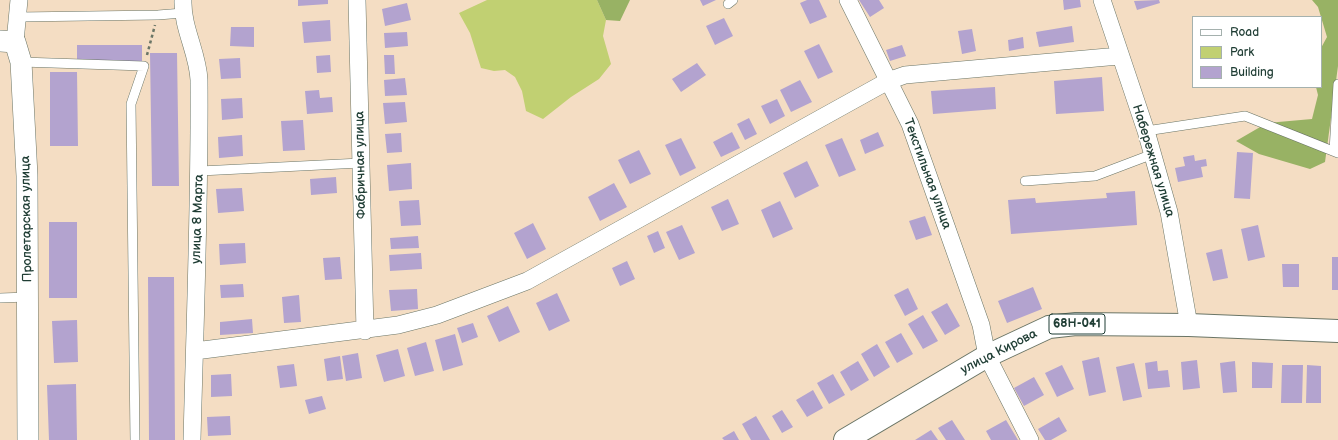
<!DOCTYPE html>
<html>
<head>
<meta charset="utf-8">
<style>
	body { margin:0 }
	#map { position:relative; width:1338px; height:440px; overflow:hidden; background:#f4ddc3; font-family:"Balsamiq Sans",sans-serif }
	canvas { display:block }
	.legend { position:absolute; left:1192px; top:16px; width:130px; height:72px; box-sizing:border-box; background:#fff; border:1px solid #a5b1ae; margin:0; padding:5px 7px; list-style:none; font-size:12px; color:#1f3d34 }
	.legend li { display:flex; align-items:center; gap:8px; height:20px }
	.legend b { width:20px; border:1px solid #a5b1ae }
</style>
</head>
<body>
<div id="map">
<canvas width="1338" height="440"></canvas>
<ul class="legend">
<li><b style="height:5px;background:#fff"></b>Road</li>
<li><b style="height:11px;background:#c1d072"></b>Park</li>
<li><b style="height:11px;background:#b3a3cf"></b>Building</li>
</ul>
</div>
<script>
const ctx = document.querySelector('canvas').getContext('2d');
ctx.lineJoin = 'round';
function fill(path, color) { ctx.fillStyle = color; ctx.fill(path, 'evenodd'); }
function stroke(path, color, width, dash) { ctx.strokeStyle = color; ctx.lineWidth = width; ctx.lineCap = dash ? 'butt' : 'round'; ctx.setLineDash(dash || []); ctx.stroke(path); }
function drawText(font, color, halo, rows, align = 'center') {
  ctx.font = font + ' "Balsamiq Sans",sans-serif'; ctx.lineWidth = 3; ctx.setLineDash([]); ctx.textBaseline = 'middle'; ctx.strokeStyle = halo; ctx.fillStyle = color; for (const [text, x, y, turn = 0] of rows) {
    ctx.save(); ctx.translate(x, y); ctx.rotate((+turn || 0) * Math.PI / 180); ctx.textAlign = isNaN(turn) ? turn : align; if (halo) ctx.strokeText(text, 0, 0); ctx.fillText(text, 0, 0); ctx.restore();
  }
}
fill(new Path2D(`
	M487,0H597L606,20L603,36L611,64L599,79L571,97L543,119L526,111L522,91L515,77L505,70L494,71L481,68L470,33L459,13Z`), '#c1d072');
fill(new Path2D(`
	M597,0H630L620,21L606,20Z
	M1312,0H1338V66L1325,162L1310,169L1259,154L1236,141L1267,123L1312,119L1318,95L1316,87H1321V48L1327,37L1318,7Z`), '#98b264');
fill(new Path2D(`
	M298,0H328V4L298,6Z
	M700,0H716L703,6Z
	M807,0H819L827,17L810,24L800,3Z
	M859,0H879L884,8L870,17Z
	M1063,0H1080L1081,7L1064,10Z
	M1159,0L1160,3L1137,10L1134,1Z
	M407,3L411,20L385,26L382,9Z
	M724,18L733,36L715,45L706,26Z
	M330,20L331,41L304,43L302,22Z
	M1072,26L1074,42L1039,47L1036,32Z
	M231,27H254V47L230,46Z
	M972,29L976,51L962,54L958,31Z
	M407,32L408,46L385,48L384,33Z
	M1023,37L1024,48L1009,51L1008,40Z
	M819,44L833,72L818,79L804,51Z
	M77,45H142V68L77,69Z
	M902,45L906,56L890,61L886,50Z
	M150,53H177L179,186H152Z
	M330,55L331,72L317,73L316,56Z
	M384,55H394L395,74H385Z
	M240,58L241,78L221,79L219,59Z
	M697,63L706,75L681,92L672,79Z
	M50,72H77L78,146H50Z
	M1102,77L1104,111L1056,114L1054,81Z
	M405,78L407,95L385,96L384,80Z
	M800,80L812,102L791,112L780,90Z
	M995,87L996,109L933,114L931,91Z
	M319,90L320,98L332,97L333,112L307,114L305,91Z
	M242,98L243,118L222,120L221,99Z
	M777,99L785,116L770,124L761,106Z
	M405,102L407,122L385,124L383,103Z
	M749,118L757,134L745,140L737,124Z
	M303,120L305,150L283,151L281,121Z
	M732,132L740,148L721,157L713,142Z
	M878,132L884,146L865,154L860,140Z
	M401,133L402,152L387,153L385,134Z
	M242,135L243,156L219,158L218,137Z
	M681,138L696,168L680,176L665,145Z
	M842,138L856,170L839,177L825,145Z
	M639,150L651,174L630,184L618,160Z
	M1237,152L1253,153L1250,199L1234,198Z
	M1194,155L1195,161L1206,159L1207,166L1201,167L1203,177L1178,182L1175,168L1185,166L1183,157Z
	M807,161L819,186L795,198L783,173Z
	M411,163L412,189L389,191L387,165Z
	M336,177L337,193L311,195L310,179Z
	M614,183L627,207L600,221L588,197Z
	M242,188L244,211L218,213L216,189Z
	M1135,191L1137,225L1011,234L1008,200L1035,198L1036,203L1107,198L1106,193Z
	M728,199L739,224L722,231L711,207Z
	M419,200L421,225L401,226L399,201Z
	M780,201L793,229L773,238L761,210Z
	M925,216L932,235L916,240L909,221Z
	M49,222H77V298H49Z
	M533,223L546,249L527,259L514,233Z
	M682,225L695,253L679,260L666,232Z
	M1258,225L1265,257L1248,261L1241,229Z
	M658,231L665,248L654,253L647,236Z
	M418,236L419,248L391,249L390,238Z
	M245,243L246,263L220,265L219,244Z
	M1222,249L1228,278L1213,281L1206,253Z
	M421,253L422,269L390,271L389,255Z
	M340,257L342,279L325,280L323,258Z
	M1332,257H1338V290H1332Z
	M627,261L635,279L620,286L612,268Z
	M1282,264H1299V287H1283Z
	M148,277H174L175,440H149Z
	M243,284L244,297L221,298L220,285Z
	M1033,287L1042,309L1007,323L998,301Z
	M908,288L918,309L905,316L894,295Z
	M417,289L418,309L391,311L389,290Z
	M557,293L570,321L549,331L536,303Z
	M299,295L301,322L284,323L282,297Z
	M947,303L960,326L945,335L931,312Z
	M508,306L520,332L499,342L487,316Z
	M923,315L938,341L923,349L908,324Z
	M252,319L253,333L220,335V322Z
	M77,320L78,362L54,363L52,321Z
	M473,323L478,337L462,343L457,328Z
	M901,333L913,354L897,363L885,342Z
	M455,334L463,365L443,371L435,340Z
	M426,342L434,371L415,376L407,348Z
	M877,344L890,367L874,377L861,354Z
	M398,349L405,376L384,382L376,355Z
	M358,353L362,378L346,381L342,356Z
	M340,356L343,379L327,381L324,359Z
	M1099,357L1106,392L1089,396L1082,361Z
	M1197,360L1200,388L1183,390L1181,362Z
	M858,361L869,380L851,391L840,372Z
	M1157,361L1158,371L1168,370L1170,387L1148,389L1145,363Z
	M1235,361L1237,392L1223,393L1220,363Z
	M1252,362L1273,363L1272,388H1252Z
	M1134,363L1142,397L1123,401L1116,367Z
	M294,364L297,386L280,388L277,366Z
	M1062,365L1074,389L1057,397L1045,373Z
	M1282,365H1303L1302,403H1281Z
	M1307,365L1321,366V403H1306Z
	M231,374L232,396L211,397V375Z
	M833,374L845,395L829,404L817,383Z
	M1034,377L1044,395L1024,406L1014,388Z
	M76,384L77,440H49L47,385Z
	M813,390L823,408L807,417L796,400Z
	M322,396L326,409L309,414L305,400Z
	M782,410L793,427L782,433L772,416Z
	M230,416L231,435L208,436L207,417Z
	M756,416L770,440H751L742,424Z
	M1059,417L1067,431L1051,440H1045L1038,429Z
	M952,420L965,440H946L938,428Z
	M1006,420L1018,440H991L986,431Z
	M931,430L938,440H915Z
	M734,431L739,440H724L722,438Z`), '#b3a3cf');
const service = new Path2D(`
	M728,4L733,0
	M19,17L158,15L183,13
	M21,62L144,66L131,104L135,440
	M1146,131L1245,116L1338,153
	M1334,151L1338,84
	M200,171L361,163
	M1025,181L1095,176L1153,154
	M0,298L28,297`);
const minor = new Path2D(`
	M183,0C182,28 198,53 199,80C200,200 195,320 192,440
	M357,0L365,331
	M848,0L910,124L981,325L987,356L1030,440
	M1102,0L1146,131L1169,212L1189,325
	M15,42L19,0
	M195,351L398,325L437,315L527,281L888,81L905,75L1119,56`);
const tertiary = new Path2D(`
	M0,41L15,42L21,62L27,176L28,440`);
const primary = new Path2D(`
	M845,440L987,356L1049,327L1076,324L1189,325L1338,331`);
stroke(service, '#6a7566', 10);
stroke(minor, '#6a7566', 18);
stroke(tertiary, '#6a7566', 22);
stroke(primary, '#6a7566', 24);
stroke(new Path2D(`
	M147,55L155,25`), '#6a7566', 2.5, [3, 3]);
stroke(service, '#fff', 9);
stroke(minor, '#fff', 17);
stroke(tertiary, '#fff', 21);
stroke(primary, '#fff', 22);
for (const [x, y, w] of [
	[1077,324,56]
]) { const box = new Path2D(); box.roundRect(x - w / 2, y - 10, w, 20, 3); ctx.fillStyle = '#fff'; ctx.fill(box); stroke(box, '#1f3d34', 1); }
drawText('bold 12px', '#1f3d34', null, [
	["68Н-041",1077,324]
]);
drawText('13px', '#1f3d34', '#fff', [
	["Набережная улица",1153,161,73],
	["Фабричная улица",361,165,-91],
	["Текстильная улица",927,174,70],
	["Пролетарская улица",27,219,-91],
	["улица 8 Марта",198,219,-88],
	["улица Кирова",999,352,-27]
]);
</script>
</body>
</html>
